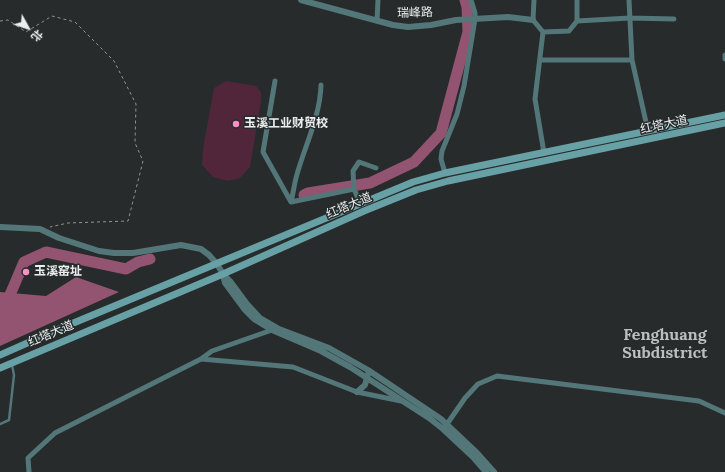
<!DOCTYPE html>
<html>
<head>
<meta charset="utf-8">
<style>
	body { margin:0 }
	#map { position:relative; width:725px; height:472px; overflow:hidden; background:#272b2c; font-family:Lora,"Noto Sans SC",serif }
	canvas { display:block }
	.north { position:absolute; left:8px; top:8px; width:40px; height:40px; -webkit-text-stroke:3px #272b2c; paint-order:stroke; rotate:130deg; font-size:11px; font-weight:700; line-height:16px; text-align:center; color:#ebeeee }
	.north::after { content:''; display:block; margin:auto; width:14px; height:18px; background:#ebeeee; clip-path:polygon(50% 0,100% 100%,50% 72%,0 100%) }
</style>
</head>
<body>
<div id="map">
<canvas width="725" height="472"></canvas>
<div class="north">北</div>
</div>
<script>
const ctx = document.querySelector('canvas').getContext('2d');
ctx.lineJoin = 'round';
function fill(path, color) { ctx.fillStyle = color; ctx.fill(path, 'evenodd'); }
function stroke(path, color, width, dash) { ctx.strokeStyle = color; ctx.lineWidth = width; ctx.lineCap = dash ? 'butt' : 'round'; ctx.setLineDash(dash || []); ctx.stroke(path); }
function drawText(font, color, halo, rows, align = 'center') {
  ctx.font = font + ' Lora,"Noto Sans SC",serif'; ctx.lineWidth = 3; ctx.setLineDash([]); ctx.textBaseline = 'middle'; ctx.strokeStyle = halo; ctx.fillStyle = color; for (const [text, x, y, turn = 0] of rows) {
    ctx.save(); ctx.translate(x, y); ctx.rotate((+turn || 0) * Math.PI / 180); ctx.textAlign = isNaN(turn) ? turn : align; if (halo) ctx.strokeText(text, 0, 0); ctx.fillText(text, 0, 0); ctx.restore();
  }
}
fill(new Path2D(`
	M226,81L256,86L261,92V101L250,167L240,178L228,181L213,177L202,165L203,149L214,88Z`), '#51263b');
fill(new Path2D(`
	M76,277L119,292L0,346V292L46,296Z`), '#925471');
stroke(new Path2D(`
	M304,195L308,193L370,183L414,162L441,133L468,32L467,7L465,0
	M7,302L24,262L46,252L126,269L138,262L150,259`), '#925471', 11);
stroke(new Path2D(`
	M0,21L8,20L26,32L52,16L75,22L114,61L136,104L135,143L143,161L128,221L68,223L50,227`), '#909494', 1, [3, 3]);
stroke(new Path2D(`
	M0,424L9,420L14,375L12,365`), '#537679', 2.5);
stroke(new Path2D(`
	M534,0L533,20L543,32L569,31L577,21L630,18L674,19
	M577,0V21
	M629,0L632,60L648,131
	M377,21L378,0
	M543,32L535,99L544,153
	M725,55V59
	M541,60H632
	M275,81L263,152L291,202
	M321,85C320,118 304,147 296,178C294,186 293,194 291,202L354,189
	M445,173L441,159L442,151L457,114L464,86L475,19V13L471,0
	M360,203L354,189L353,171L359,162L376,168
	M201,359L212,351L272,330L273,329
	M445,427L465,398L478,384L497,376L699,401L725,413
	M29,472L28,458L55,433L201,359L293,367L357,392L401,401`), '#537679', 5);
stroke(new Path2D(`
	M301,0L393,25L408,27L431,25L456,20L508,17L533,20
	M0,227L40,229L59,238L99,251L114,253H133L181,245L201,249L209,255L217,264L223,274L230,281L247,304L260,318L279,329L329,348L368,370L441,419L477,453L494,472
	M223,275L225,283L245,310L254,319L272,330L321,351L350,367L429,418L443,429L473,457L486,472
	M357,392L365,385L368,374`), '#537679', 6);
stroke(new Path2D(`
	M0,355L59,329L413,182L445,173L725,115
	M0,368L223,274L364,211L416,190L448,181L725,123`), '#67a1a6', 7);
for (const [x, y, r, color] of [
	[236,124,4,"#fc8fc3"],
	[26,272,4,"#fc8fc3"]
]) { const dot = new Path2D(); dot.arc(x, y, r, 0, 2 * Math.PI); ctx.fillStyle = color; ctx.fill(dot); stroke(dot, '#272b2c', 1.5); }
drawText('12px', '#ebeeee', '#272b2c', [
	["瑞峰路",415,13,-2],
	["红塔大道",664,125,-12],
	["红塔大道",349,206,-23],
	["红塔大道",51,334,-23]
]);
drawText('bold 12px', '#ebeeee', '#272b2c', [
	["玉溪工业财贸校",244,124],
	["玉溪窑址",34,272]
], 'left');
drawText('bold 16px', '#bac0c1', '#272b2c', [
	["Fenghuang",665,335],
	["Subdistrict",665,353]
]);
</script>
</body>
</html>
